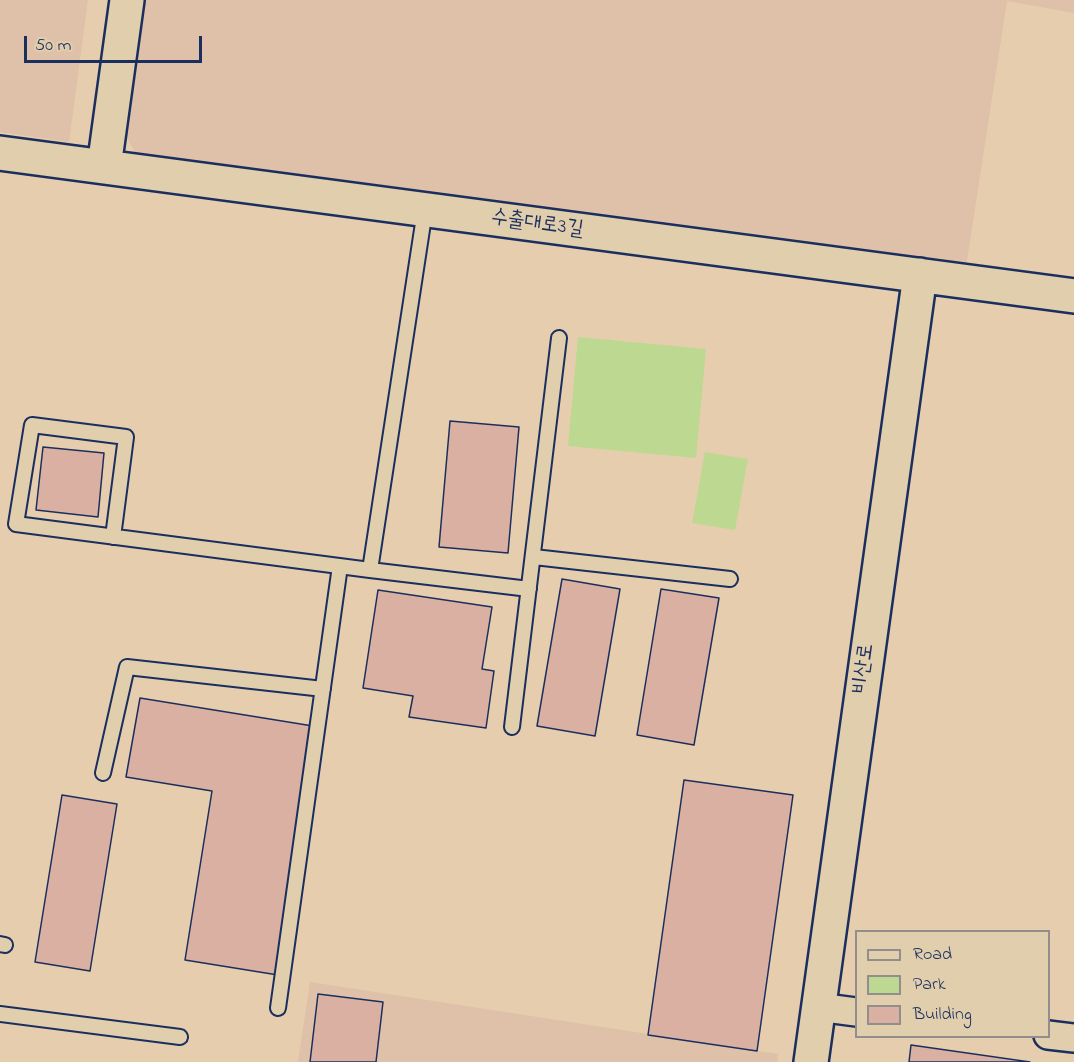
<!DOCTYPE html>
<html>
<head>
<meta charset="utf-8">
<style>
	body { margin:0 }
	#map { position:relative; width:1074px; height:1062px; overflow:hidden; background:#e6cdad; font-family:"Indie Flower",sans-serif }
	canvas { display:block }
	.legend { position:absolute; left:855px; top:930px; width:195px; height:108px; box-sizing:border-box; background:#e0ceac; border:2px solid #918e8d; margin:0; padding:8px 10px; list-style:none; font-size:18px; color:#1b2f5e }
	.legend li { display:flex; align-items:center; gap:12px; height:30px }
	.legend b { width:30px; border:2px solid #918e8d }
	.scale { position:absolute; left:24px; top:36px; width:178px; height:27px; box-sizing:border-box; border:3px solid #1b2f5e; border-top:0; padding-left:8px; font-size:18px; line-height:21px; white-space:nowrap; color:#1b2f5e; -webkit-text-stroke:4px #e0ceac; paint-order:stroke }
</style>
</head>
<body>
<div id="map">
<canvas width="1074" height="1062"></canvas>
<ul class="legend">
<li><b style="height:8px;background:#e0ceac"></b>Road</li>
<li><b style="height:16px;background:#bdd991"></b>Park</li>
<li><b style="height:16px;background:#dab0a2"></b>Building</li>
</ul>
<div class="scale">50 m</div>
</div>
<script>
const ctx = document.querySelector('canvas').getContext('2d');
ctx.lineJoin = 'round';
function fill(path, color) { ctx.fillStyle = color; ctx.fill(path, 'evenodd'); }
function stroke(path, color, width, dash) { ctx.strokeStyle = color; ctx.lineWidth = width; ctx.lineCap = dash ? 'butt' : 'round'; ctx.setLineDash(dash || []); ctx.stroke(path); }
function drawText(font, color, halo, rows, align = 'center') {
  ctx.font = font + ' "Indie Flower","Poor Story",sans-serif'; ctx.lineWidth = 4.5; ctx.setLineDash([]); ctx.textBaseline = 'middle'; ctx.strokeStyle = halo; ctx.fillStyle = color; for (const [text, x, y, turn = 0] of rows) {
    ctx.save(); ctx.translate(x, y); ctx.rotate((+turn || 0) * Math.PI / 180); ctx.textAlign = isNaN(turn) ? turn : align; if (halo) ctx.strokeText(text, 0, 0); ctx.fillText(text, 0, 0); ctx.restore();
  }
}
fill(new Path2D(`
	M0,0H88L69,142L0,132Z
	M141,0H1074V13L1007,1L962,293L145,171L124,132Z
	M310,982L778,1054L777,1062H298Z`), '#dec1a8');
fill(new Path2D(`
	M578,337L706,349L696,458L568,446Z
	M705,452L748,459L735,530L692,523Z`), '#bdd991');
const building = new Path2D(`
	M450,421L519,427L508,553L439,547Z
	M43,447L104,453L98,517L36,510Z
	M562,579L620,589L595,736L537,726Z
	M661,589L719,598L694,745L637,735Z
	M378,590L492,607L482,669L494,671L486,728L409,717L413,696L363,688Z
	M140,698L319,727L278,975L185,960L212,791L126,777Z
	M684,780L793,795L757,1051L648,1035Z
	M62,795L117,804L90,971L35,962Z
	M318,994L383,1002L376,1062H310Z
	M911,1045L1030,1062H909Z`);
fill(building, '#dab0a2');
stroke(building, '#1b2f5e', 1.5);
const service = new Path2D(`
	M113,537L126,437L32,425L16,524L370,570L425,210
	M534,557L730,579
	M370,570L529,589
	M512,727L559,338
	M103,773L127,667L323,689
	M0,944L5,945
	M278,1008L340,566
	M0,1014L180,1037`);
const minor = new Path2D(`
	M818,1007L856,1012
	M1048,1035L1074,1038`);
const tertiary = new Path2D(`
	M0,153L1074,296
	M104,167L127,0
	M811,1062L920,275`);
stroke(service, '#1b2f5e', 18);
stroke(minor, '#1b2f5e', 32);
stroke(tertiary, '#1b2f5e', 38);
stroke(service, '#e0ceac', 14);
stroke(minor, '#e0ceac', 27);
stroke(tertiary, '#e0ceac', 33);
drawText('21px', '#1b2f5e', '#e0ceac', [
	["수출대로3길",537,225,8],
	["비산로",865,669,-82]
]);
</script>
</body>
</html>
